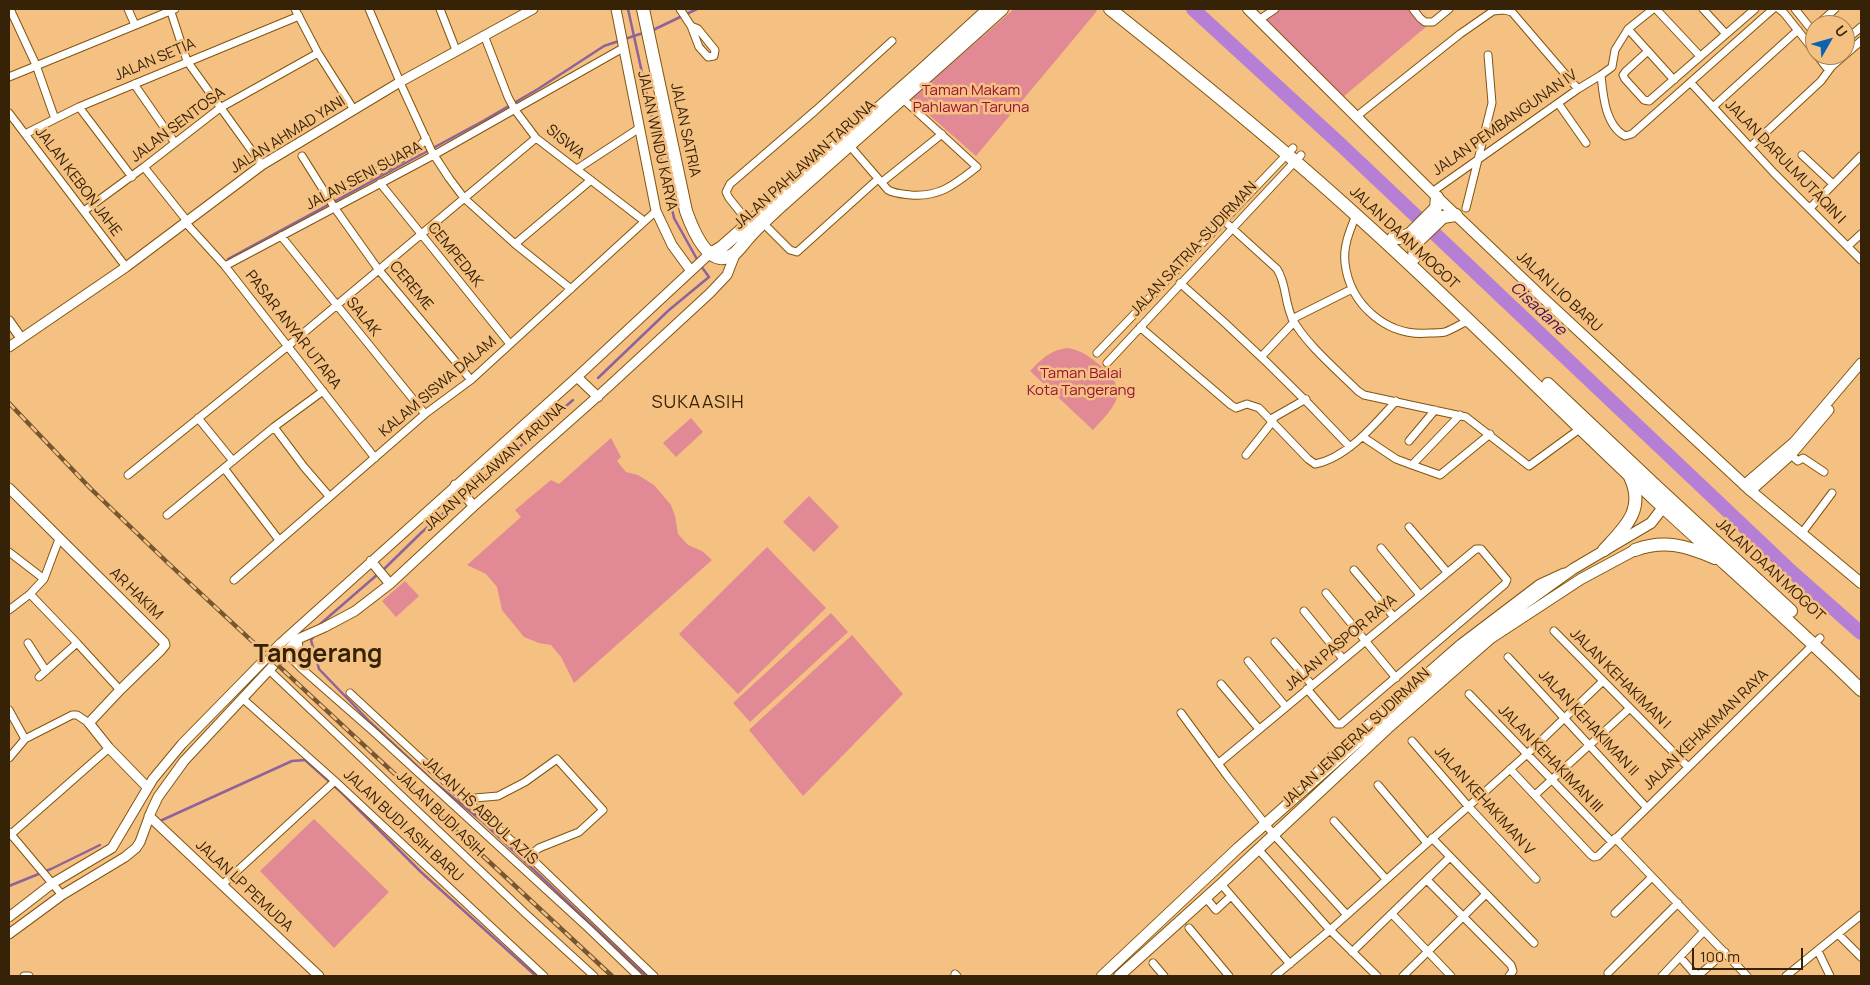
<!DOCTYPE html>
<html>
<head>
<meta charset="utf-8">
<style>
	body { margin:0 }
	#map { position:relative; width:1870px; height:985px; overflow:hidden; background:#f4c182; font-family:Manrope,sans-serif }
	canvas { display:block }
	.frame { position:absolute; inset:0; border:10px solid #362207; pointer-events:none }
	.north { position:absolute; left:1805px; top:15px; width:50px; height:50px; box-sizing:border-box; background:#f4c182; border:1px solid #a88151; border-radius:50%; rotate:52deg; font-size:14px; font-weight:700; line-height:20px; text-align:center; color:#362207 }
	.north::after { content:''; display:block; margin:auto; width:18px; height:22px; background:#0b63b1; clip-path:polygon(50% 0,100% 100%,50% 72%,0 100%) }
	.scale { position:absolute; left:1692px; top:948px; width:111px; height:22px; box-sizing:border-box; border:2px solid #362207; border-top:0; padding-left:6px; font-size:15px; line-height:18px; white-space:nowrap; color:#362207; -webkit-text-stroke:4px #f4c182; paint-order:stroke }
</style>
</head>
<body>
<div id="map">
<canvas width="1870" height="985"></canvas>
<div class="frame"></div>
<div class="north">U</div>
<div class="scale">100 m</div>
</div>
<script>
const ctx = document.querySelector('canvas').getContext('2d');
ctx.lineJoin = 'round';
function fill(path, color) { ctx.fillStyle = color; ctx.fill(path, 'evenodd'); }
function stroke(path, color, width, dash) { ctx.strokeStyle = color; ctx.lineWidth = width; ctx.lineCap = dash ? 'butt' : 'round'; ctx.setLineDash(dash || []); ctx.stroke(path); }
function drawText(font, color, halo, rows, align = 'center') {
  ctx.font = font + ' Manrope,sans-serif'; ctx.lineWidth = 5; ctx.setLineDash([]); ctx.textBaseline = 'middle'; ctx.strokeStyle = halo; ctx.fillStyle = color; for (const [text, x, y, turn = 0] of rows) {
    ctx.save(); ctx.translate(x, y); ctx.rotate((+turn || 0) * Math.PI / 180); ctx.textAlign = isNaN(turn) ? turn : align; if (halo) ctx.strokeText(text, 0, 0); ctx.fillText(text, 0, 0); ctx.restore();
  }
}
fill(new Path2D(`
	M1014,9H1094L1097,11L976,156L911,99Z
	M1280,9H1415L1427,26L1343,97L1260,23Z
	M1067,348C1082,350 1090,357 1101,366C1131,392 1115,406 1093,430L1030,371C1043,358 1049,351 1067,348Z
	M691,418L703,432L676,457L663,443Z
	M611,438L621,457L617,461L626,472L638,475L654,485L671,505L675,516L678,534L688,545L702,551L712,560L574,683L561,657L551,645L539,643L524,637L502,610L497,587L486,574L467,565L521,517L515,510L551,480L559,484Z
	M809,496L839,527L814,552L783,522Z
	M767,547L826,608L738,694L679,634Z
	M405,581L419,596L396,617L382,601Z
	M831,613L848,632L750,722L733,703Z
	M852,635L903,694L803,796L749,730Z
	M314,819L389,892L334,948L260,871Z`), '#e18994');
stroke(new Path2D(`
	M628,9L674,218L698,261
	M651,31L697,9
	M625,39L643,33
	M228,259L483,121L538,89L604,46L619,41
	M598,378L669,310L709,277L701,266
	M382,571L422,532L573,400
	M318,626L378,574
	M314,636L311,640L319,669L370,722L433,781L483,822L646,976
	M160,821L292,761L305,760L342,793L421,872L536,976
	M9,886L51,869L100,845`), '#8f6397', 2.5);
stroke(new Path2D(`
	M1193,9L1340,144L1792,572L1861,633`), '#b57fd5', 14);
const street = new Path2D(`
	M10,9L36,65L55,119
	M128,9L135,25
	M170,9L187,61L262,165
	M295,9L318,53L354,110
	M369,9L403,89L432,152L449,178L464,198L515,244L571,289
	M440,9L456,50
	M680,9L691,26L698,29L715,50L714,56L708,57L699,47L691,26
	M1413,9L1420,18L1425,22H1433L1449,9
	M1656,9L1700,56
	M1703,9L1726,34
	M1779,9L1784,13L1815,52
	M1795,9L1815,34
	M1259,20L1275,9
	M1817,25L1835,9
	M1628,29L1653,9
	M484,35L508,97L515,110L536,138L644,221
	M1845,41L1861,27
	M1648,51L1626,71L1623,75L1625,79L1644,100L1649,101L1755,9
	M1817,55L1826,67L1832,66
	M1601,75L1612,67L1615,50L1628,29L1674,80
	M9,77L175,9
	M1691,83L1774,173L1861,260
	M134,84L175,143
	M1558,103L1586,143
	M79,107L132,177
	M1713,107L1798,30
	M9,113L126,267
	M1357,116L1460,34L1493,11L1504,10L1512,12L1578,89
	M25,134L79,107L299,16
	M850,146L888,190C895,194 903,194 911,195C941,197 955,184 977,167L903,99
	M1750,147L1821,81L1832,66L1861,41
	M1802,155L1833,184
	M302,156L334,207L378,269L471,380
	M144,167L187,221
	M577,169L638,129
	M882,182L942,134
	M380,183L510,344
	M340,190C357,181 420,153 426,138
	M1432,192L1578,89L1601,75C1603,95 1605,125 1625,136L1632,134L1773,9
	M1466,208L1492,103L1488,55
	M1810,208L1861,156
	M84,211L144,167L220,108L318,53
	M1356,215C1350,230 1343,246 1345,263C1350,305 1387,337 1429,333C1434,333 1440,333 1445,332C1453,329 1461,324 1469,320
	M1223,220L1277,269C1287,284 1284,303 1293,320C1306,344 1338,371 1358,391L1364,395L1466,417L1529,466L1581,428
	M185,222L225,266L375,458
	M749,223L729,198L726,192L730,184L816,110L892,41
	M763,223L790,250L797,252L878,179
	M281,236L425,414
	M515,244L591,180
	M1848,246L1861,234
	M225,266L434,155L623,48
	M1180,283C1240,335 1296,389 1350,447
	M1292,319L1352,289
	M1140,327L1231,405L1236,408L1247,404L1259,408L1308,459L1315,464C1347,458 1375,424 1396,401
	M1097,353L1293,148
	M1261,357L1294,322
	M1107,363L1301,155
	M1460,415L1412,465L1440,475L1490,434
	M198,418L233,461
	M1271,419L1306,399
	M274,427L304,467L329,496
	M1363,437L1396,459L1412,465
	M1409,441L1435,410
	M1246,455L1273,421
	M1791,455L1798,461L1803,458L1824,472
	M224,468L279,540
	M128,475L288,346L536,138
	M167,515L274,427L323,391
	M1409,527L1447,572
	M1802,533L1832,493
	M1381,548L1420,595
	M9,552L44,579
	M1354,570L1394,617
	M234,580L425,414L471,380L656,211
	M1326,593L1396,678
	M30,594L77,643L120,690
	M9,610L30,594L44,579L59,539
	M1304,611L1343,659
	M1554,631L1688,767
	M298,639L301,668
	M1275,642L1312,685
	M28,643L46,671
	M285,652L301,668L374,732L588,928L638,976
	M1508,657L1647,808
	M1248,661L1286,707
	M269,670L525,913L594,976
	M39,677L77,643
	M1221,684L1259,729
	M350,693L449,785L529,856L654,976
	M1469,694L1612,842
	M242,698L335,781L544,976
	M9,710L25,739
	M1181,713L1228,777L1274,835L1347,915
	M1412,741L1468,806L1536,879
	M9,758L25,739L72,715H77L89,723
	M1219,763L1476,549H1481L1507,580L1505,584L1341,724H1337L1307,689
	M1510,769L1591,855L1594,857L1598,856L1820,638
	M1378,785L1427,843
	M1535,795L1630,708
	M463,799L498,796L525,782L557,759L603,810L579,832L539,848L529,856
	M1334,821L1386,879
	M9,832L62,895
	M9,836L109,748
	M1432,838L1534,943
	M1615,838L1747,976
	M1258,849L1330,930L1377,976
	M1427,880L1511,965L1513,971L1509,976
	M223,884L335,781
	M1221,884L1290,964
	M1206,898L1216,910L1231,896
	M1615,913L1652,877
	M1392,914L1451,976
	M1189,928L1229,976
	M1838,934L1861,957
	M1818,951L1830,976
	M1352,952L1450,857
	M1680,957L1693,972L1699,975L1725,952
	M1153,963L1164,976
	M1608,973L1678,903
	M955,974L957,976
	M24,976H29
	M1275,976L1330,930L1526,755L1603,681
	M1403,976L1486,894
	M1662,976L1704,931
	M1786,976L1861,915`);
const secondary = new Path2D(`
	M616,9L656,211L672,245L691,271
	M9,321L21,338
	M9,347L126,267L262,165L400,82L533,9
	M577,377L598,397
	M455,485L474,506
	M1744,485L1794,442L1861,363
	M9,488L164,642L165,645L161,650L120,690L89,723L109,748L147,787
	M1751,491L1791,455L1829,410
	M371,561L390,584
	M1309,782L1327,761L1461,644L1540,584L1564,573
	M149,816L319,976
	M9,917L53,883L112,848L153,779L182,744L281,643L577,377L705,258L709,252
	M9,934L62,895L125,857L136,848L140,842L151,812L158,797L184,761L298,639L325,627L355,611L390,584L474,506L607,388L710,293L727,275L736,252`);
const primary = new Path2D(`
	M1248,9L1437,197L1541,296L1751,491L1861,583
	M1102,976L1238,848L1428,680L1477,638L1573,569L1651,523L1661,510V500
	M1119,976L1221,884L1388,728L1491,638L1581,579L1635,550`);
const highway = new Path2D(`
	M643,9L686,211C691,225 703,256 720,258C725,259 731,256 735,253C740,249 745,241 750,236C760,225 771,215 783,204C856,139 929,75 1002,9
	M1110,9C1193,75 1277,143 1356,215C1461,309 1559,410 1663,507C1729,568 1797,627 1861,690
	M1393,238H1399L1410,234L1436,208L1437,197
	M709,252H714L722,247L921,71L989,9
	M1414,258L1415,247L1417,242L1443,217L1456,215
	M1548,384L1656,486L1791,611
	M1604,550C1624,528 1646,510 1630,477
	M1635,550C1665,539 1687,546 1715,558`);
stroke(street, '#82550d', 9);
stroke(secondary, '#82550d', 11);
stroke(primary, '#82550d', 12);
stroke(highway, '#82550d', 14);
stroke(street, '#fff', 7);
stroke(secondary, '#fff', 9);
stroke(primary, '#fff', 10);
stroke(highway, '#fff', 12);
const rail = new Path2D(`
	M9,403L91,489L168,563L612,976`);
stroke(rail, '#765730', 4.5);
stroke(rail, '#f4c182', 2.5, [8]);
drawText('15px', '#362207', '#f4c182', [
	["JALAN SETIA",155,60,-23],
	["JALAN PEMBANGUNAN IV",1505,123,-35],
	["JALAN SENTOSA",178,125,-37],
	["JALAN SATRIA",685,130,78],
	["JALAN AHMAD YANI",288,135,-32],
	["JALAN WINDU KARYA",657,141,78],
	["SISWA",565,142,39],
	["JALAN DARULMUTAQIN I",1785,162,46],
	["JALAN PAHLAWAN TARUNA",805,165,-42],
	["JALAN SENI SUARA",364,176,-28],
	["JALAN KEBON JAHE",78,182,53],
	["JALAN DAAN MOGOT",1404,238,43],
	["JALAN SATRIA-SUDIRMAN",1194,249,-47],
	["CEMPEDAK",455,255,51],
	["CEREME",411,286,50],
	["JALAN LIO BARU",1559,292,43],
	["SALAK",363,317,51],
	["PASAR ANYAR UTARA",293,330,52],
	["KALAM SISWA DALAM",438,387,-40],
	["JALAN PAHLAWAN TARUNA",495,467,-42],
	["JALAN DAAN MOGOT",1770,570,43],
	["AR HAKIM",136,594,44],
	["JALAN PASPOR RAYA",1341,643,-40],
	["JALAN KEHAKIMAN I",1620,679,45],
	["JALAN KEHAKIMAN II",1588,723,47],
	["JALAN KEHAKIMAN RAYA",1706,730,-44],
	["JALAN JENDERAL SUDIRMAN",1356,738,-43],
	["JALAN KEHAKIMAN III",1550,759,46],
	["JALAN KEHAKIMAN V",1484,801,48],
	["JALAN HS ABDUL AZIS",480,811,43],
	["JALAN BUDI ASIH",440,814,44],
	["JALAN BUDI ASIH BARU",403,826,43],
	["JALAN LP PEMUDA",244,886,43]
]);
drawText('15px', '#971139', '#f4c182', [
	["Taman Makam",971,91],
	["Pahlawan Taruna",971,108],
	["Taman Balai",1081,374],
	["Kota Tangerang",1081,391]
]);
drawText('italic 16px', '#430d5c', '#f4c182', [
	["Cisadane",1538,309,43]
]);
ctx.letterSpacing = '1px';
drawText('18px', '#362207', '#f4c182', [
	["SUKAASIH",698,403]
]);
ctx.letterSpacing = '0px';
drawText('bold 25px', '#362207', '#f4c182', [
	["Tangerang",318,655]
]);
</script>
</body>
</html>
